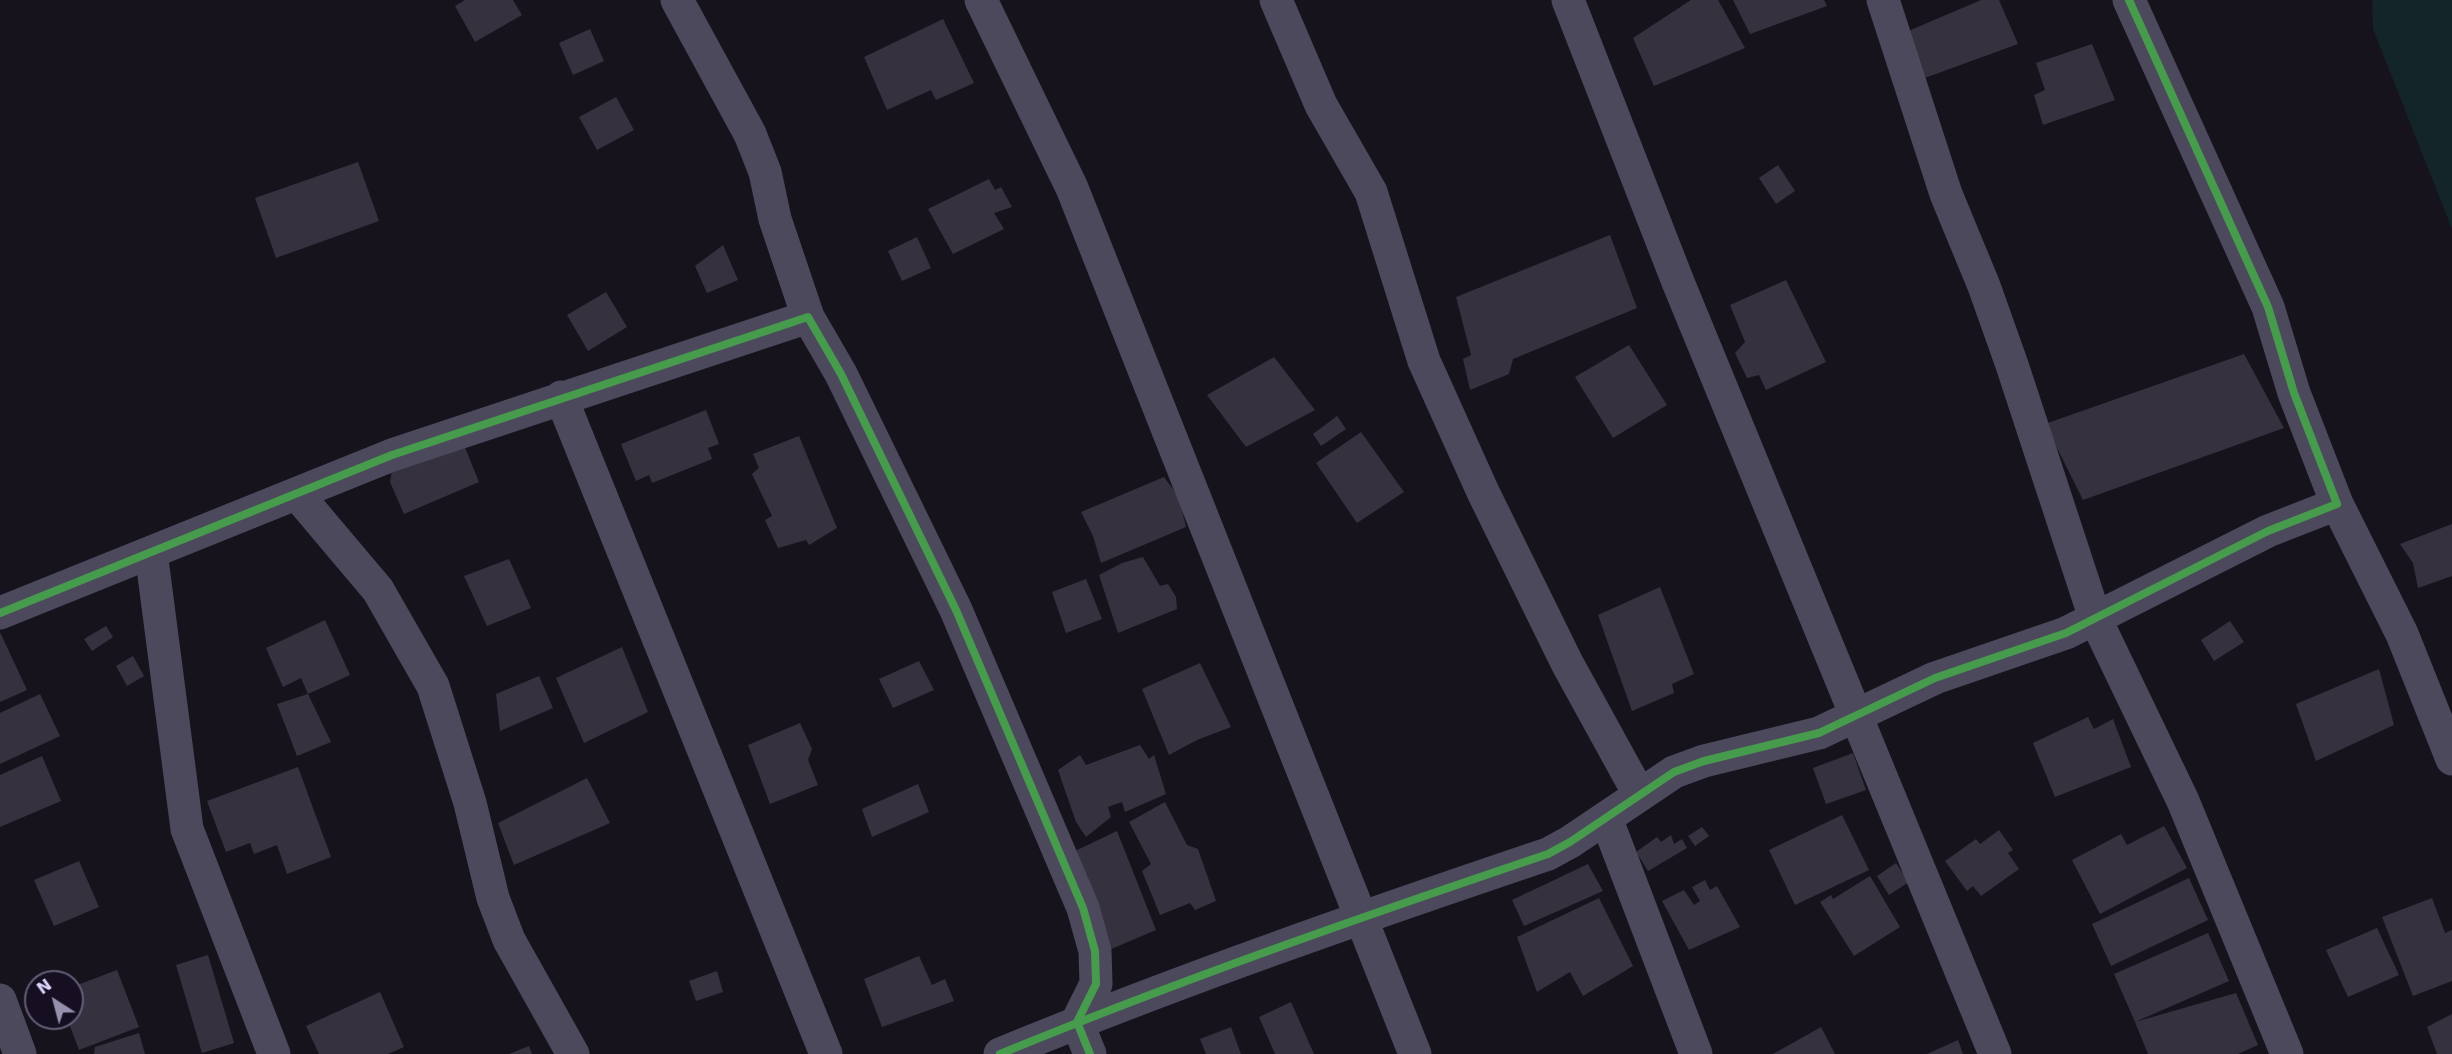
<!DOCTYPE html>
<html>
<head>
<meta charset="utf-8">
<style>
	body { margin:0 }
	#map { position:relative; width:2452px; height:1054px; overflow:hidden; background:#16131d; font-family:"DejaVu Sans",sans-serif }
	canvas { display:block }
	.north { position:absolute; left:24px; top:970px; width:60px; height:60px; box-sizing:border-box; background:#150f21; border:2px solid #655d78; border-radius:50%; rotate:324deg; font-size:16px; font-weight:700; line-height:24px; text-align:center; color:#ddd3fb }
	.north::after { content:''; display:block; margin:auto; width:21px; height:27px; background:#9790ad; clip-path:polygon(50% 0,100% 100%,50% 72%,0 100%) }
</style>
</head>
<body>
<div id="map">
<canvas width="2452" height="1054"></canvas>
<div class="north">N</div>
</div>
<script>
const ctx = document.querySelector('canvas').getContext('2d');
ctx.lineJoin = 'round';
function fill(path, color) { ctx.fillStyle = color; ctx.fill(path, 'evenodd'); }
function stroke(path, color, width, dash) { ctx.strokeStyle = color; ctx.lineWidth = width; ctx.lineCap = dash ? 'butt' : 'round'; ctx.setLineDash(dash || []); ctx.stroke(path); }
fill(new Path2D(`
	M2372,0H2452V229L2373,29Z`), '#132529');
fill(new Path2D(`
	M465,0H513L522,15L475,42L455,6Z
	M1691,0H1718L1745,48L1654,86L1633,38Z
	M1733,0H1824L1827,6L1750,34Z
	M1981,0H1999L2018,44L1922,79L1906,32Z
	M943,19L974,83L936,100L931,90L887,110L864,57Z
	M590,29L604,61L573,75L559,43Z
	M2092,44L2115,100L2043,125L2034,95L2045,90L2036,63Z
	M616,97L634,130L597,150L579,117Z
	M358,162L379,221L276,258L255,198Z
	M1778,165L1795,191L1776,204L1759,178Z
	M989,179L995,190L1001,187L1012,207L994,213L1004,229L953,254L928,209Z
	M1610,235L1637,308L1513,359L1509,374L1470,390L1463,359L1471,355L1456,297Z
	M917,237L931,268L902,281L888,251Z
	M723,245L738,280L707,293L695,266Z
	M1786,280L1826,362L1766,390L1759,375L1747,378L1735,353L1745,342L1730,305Z
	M606,292L627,327L588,351L567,315Z
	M1629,345L1667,405L1613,438L1575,377Z
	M2244,354L2284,428L2083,500L2045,424Z
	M1274,357L1315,410L1246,447L1207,395Z
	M706,410L719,444L708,448L712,459L652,483L649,475L636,481L621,444Z
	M1337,416L1346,429L1321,446L1313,434Z
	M1361,432L1404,492L1357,523L1316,463Z
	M460,435L479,482L404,514L390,482L393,463Z
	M799,436L837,528L809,545L806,540L778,548L765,520L772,516L752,474L759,468L753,454Z
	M1164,477L1179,497L1186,527L1101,563L1093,536L1081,512Z
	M2452,524V576L2418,588L2413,563L2400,544Z
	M1143,557L1160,586L1168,584L1176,597L1177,609L1118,633L1099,575L1122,563Z
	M509,559L531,608L487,626L464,576Z
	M1086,579L1102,619L1066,633L1052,592Z
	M1660,587L1694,674L1672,684L1674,693L1632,711L1598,615Z
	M325,620L350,675L308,694L331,742L297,756L277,704L308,694L301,678L283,687L266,648Z
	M2230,621L2244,642L2214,661L2201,640Z
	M106,626L113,637L92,651L84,639Z
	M0,632L27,690L0,702Z
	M622,647L648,712L584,743L556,678Z
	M133,656L144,676L127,686L116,666Z
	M919,661L934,690L893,708L879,679Z
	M1200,663L1231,727L1197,740L1169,755L1142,689Z
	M2379,669L2394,725L2316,761L2296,704Z
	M539,676L553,708L500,731L496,694Z
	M40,694L60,736L0,764V713Z
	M2088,717L2094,729L2113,719L2131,767L2055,797L2033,743Z
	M800,723L812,749L808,760L818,785L770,804L748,745Z
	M1140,745L1149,759L1154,755L1166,794L1125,812L1122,802L1108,807L1111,817L1086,837L1076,822L1058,770L1080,755L1086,765Z
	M1853,753L1866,790L1826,804L1813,768Z
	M42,756L61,801L0,827V775Z
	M298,767L331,857L287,874L277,845L254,854L250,843L226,852L207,801Z
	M587,778L610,823L514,865L498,823Z
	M918,784L929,812L872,837L862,809Z
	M1165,802L1187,845L1198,849L1216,901L1195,910L1190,903L1160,915L1142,871L1151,864L1129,822Z
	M1842,815L1869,870L1795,905L1769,850Z
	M2164,826L2187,868L2100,914L2072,860L2121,834L2127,845Z
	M1702,827L1709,836L1695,846L1688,836Z
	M1999,830L2013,850L2008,853L2019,869L1981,896L1973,886L1967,891L1945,861L1976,839L1980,844Z
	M1117,831L1156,930L1109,950L1073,852Z
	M1671,835L1674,844L1682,839L1687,848L1648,871L1636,852L1657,837L1661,842Z
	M79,861L99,907L54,926L34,880Z
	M1896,863L1909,882L1889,895L1877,876Z
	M1588,864L1603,891L1524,926L1512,900Z
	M1870,876L1900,927L1854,956L1820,902L1831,895L1833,899Z
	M2189,878L2208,920L2111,966L2092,924Z
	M1705,880L1710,890L1717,886L1740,927L1689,950L1662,901L1684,890L1694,905L1700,901L1692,887Z
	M1599,898L1633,966L1583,996L1570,972L1537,992L1517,937Z
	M2432,898L2445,933L2452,930V981L2413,996L2382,917Z
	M2377,928L2399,975L2348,997L2326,950Z
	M2208,933L2229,981L2135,1022L2114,974Z
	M208,955L234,1043L202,1053L176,965Z
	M919,956L932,985L945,979L954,1001L882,1027L864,979Z
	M117,970L139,1027L79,1050L67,1018H72V987Z
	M717,971L723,992L696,1001L689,981Z
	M380,992L404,1047L388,1054H319L306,1026Z
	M2236,993L2258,1045L2238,1054H2148L2135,1022Z
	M1291,1002L1314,1054H1275L1259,1017Z
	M2452,1014V1054H2437L2427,1027Z
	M1231,1027L1241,1054H1206L1200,1039Z
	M1821,1027L1835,1054H1773Z
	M139,1033L145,1054H94L95,1047Z
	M1958,1040L1963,1054H1927Z
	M529,1046L532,1054H509Z`), '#36313f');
stroke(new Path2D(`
	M677,0L750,134L765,172L775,219L808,317
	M981,0L1072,188L1415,1054
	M1276,0L1321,105L1371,192L1424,361L1483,492L1567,663L1639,794
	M1568,0L1678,282L1995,1054
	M1883,0L1946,194L1984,286L2012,365L2095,618L2183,801L2287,1054
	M561,397L826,1054
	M297,494L378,590L433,686L470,803L493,898L509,940L573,1054
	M2337,504L2402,634L2452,759
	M151,552L187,829L274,1054
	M0,613L392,455L808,317L841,374L956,610L1083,908L1095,951L1096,984L1077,1022L1090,1054
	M1606,818L1696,1054
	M0,1000L20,1054
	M1000,1054C1180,980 1364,916 1548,854L1570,842L1674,772L1704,761L1819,733L1935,678L2066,633L2268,531L2337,504L2294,393L2268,307L2129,0`), '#4c495d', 33);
stroke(new Path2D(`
	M0,613L392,455L808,317L841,374L956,610L1083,908L1095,951L1096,984L1077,1022L1090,1054
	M1000,1054C1180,980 1364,916 1548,854L1570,842L1674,772L1704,761L1819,733L1935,678L2066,633L2268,531L2337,504L2294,393L2268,307L2129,0`), '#469c4c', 8);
</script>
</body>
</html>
